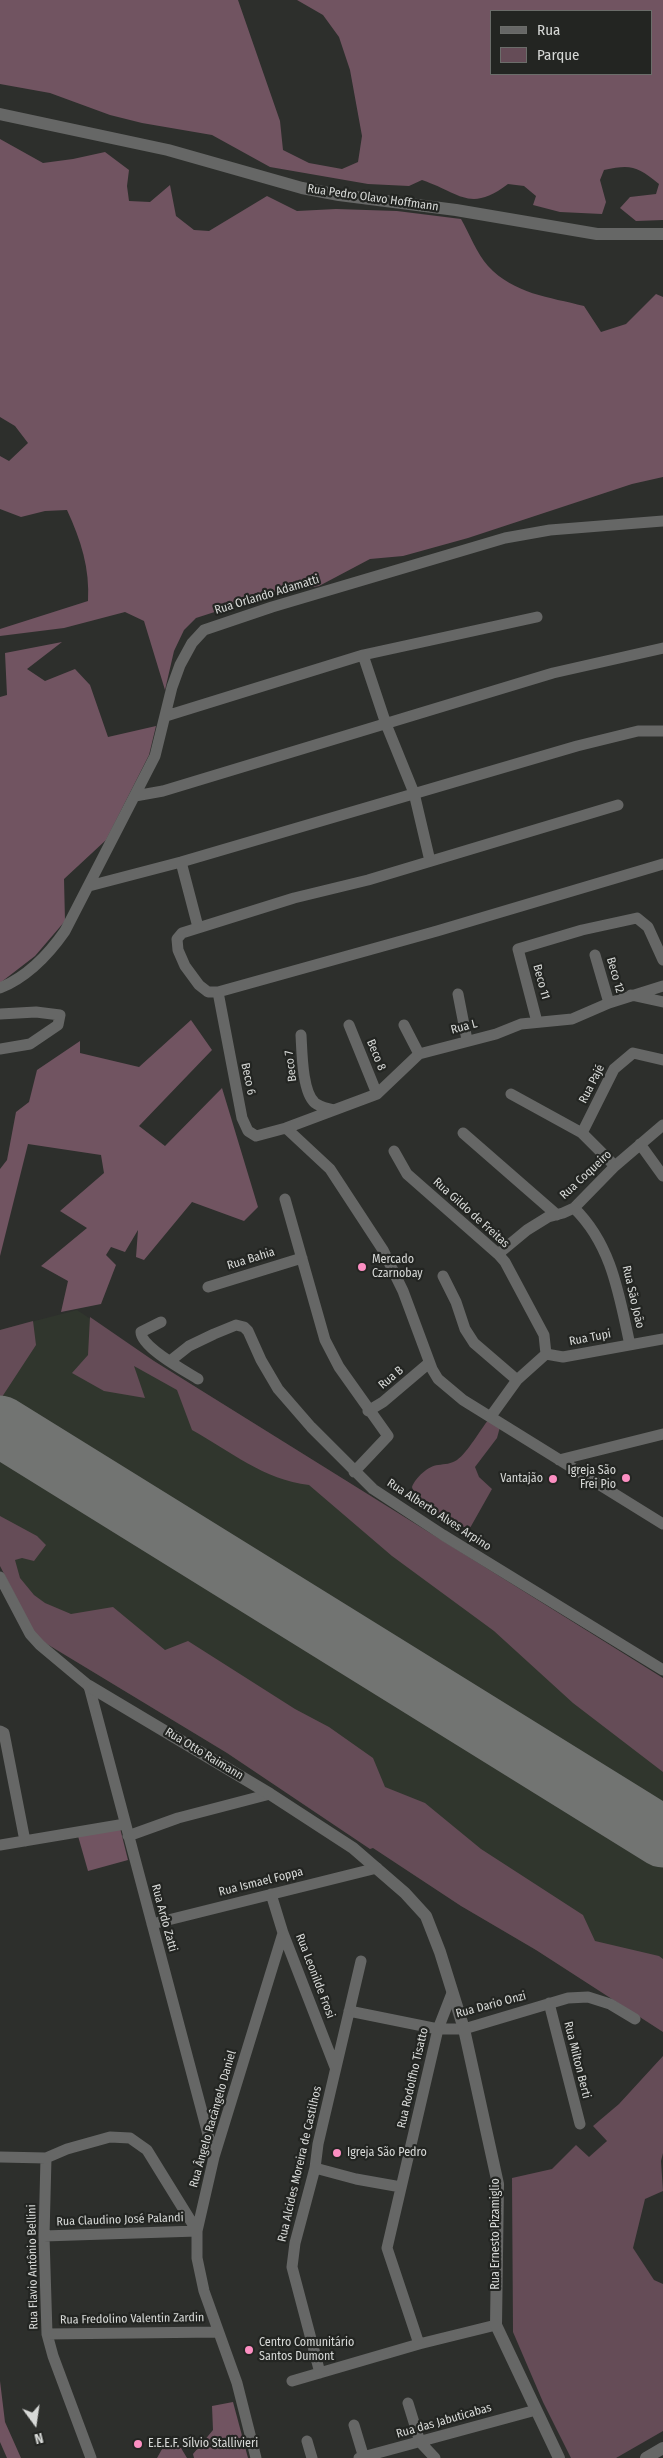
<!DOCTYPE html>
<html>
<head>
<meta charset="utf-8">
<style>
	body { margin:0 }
	#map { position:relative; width:663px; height:2458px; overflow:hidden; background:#2d2f2c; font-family:"Fira Sans Condensed",sans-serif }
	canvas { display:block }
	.legend { position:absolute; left:490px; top:10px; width:162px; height:65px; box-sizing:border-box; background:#232522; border:1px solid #6b6d6a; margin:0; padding:6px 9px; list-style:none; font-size:15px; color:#d7d9d7 }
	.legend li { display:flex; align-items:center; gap:10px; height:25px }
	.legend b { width:25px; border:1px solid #6b6d6a }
	.north { position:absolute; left:10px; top:2398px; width:50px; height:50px; -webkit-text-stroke:4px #232522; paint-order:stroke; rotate:166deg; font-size:14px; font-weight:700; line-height:20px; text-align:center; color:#d7d9d7 }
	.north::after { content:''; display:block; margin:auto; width:18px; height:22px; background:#d7d9d7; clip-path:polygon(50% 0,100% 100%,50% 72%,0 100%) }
</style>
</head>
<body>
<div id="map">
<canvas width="663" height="2458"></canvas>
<ul class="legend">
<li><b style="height:6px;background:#666766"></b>Rua</li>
<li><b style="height:14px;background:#654c57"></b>Parque</li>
</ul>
<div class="north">N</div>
</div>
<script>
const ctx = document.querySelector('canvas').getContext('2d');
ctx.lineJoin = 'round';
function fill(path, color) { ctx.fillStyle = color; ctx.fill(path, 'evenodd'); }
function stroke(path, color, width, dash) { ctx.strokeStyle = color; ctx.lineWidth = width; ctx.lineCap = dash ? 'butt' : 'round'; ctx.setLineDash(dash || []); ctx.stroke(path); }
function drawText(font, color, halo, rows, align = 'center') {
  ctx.font = font + ' "Fira Sans Condensed",sans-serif'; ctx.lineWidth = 4.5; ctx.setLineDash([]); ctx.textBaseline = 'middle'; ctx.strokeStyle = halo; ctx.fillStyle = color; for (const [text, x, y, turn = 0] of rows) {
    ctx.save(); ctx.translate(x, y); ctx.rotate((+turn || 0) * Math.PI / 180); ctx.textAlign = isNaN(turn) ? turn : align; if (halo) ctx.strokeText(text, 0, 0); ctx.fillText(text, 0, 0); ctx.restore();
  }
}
fill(new Path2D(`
	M77,1310L154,1361L663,1678V2032L536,1950L461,1906L373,1848L370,1849L227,1753L37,1638L0,1566V1330Z`), '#30362d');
fill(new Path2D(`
	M90,1317L154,1361L663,1678V1772L573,1703L494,1631L392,1556L309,1485C264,1480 230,1451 192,1430L177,1390L134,1366L145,1398L104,1391L72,1373L88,1355Z
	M33,1321L36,1345L0,1400V1330Z
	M489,1419L500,1427L497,1438L475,1467L479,1477L492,1489L470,1528L452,1525L417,1504L412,1487C416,1477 428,1466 438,1465C445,1464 451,1464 457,1460C468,1452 480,1430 489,1419Z
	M0,1516L37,1536L46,1545L34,1561L22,1558L15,1560L20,1578L34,1595L45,1603L71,1614L113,1607L165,1650L188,1641L295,1709L329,1727L373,1758L385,1787L425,1803L481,1849L583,1915L595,1941L659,1956L663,1959V2032L536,1950L461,1906L373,1848L370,1849L227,1753L37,1638L0,1566Z
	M663,2056V2153L661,2161L663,2191L645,2199L633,2248L654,2280L663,2284V2431L616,2458H571L543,2402L513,2332L512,2178L552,2169L576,2145L589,2157L607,2141L593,2126L619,2104Z`), '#654c57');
fill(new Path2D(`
	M0,0H238L280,121L283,150L309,163L342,169L358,162L362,136L350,70L339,37L323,15L297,0H663V220L636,221L620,208L630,197L656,194L659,184C637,166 631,164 604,170L600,180L606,202L602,214L560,212L533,205L536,196L524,186L508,184C470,213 460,193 422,180L409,186L368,184L270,167L212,135L142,123L110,115L50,93L0,84ZM492,11H652V74H492Z
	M0,139L43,163L73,159L105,152L129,170L127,186L129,201L150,202L170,185L176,216L194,230L209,231L267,196L297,211L336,209L397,211L461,219C469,233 477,254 488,266C514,294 549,297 584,306L601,332L626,324L656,294L663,297V477L632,484L468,538L403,556L370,559L319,586L250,597L224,609L196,618L184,630L174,651L165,690L144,621L125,612L64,628L0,636V629L88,601C90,569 81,540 67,510L45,511L21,517L0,509V456L9,461L28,443L15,426L0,417Z
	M62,642L27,669L45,681L75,669L90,685L108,737L156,726L149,755L106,840L64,879L65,921L35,956L0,983V697L7,695L5,653Z
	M191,1020L212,1050L139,1126L165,1146L222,1088L258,1207L244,1221L192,1202L144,1260L136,1257L138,1230L125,1252L111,1247L106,1255L116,1265L101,1304L61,1312L68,1281L41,1266L87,1228L60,1211L104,1173L101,1155L28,1144L0,1256V1169L7,1160L16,1112L29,1102L37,1070L80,1041V1053L139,1067Z
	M120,1828L128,1860L88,1871L78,1836Z
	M0,2381L5,2422L21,2458H7L0,2442Z
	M233,2402L248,2458H194L193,2454L213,2430L212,2406Z
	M166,2442L181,2448L187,2458H157Z`), '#715461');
stroke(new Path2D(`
	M0,1426L663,1837`), '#727472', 61);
stroke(new Path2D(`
	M363,655L386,724L414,793L430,861
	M166,716L363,655L537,617
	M135,796L163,791L553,673L663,648
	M618,805L368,880L294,898L182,933L177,939L178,950L185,966L199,985L208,992H218L437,931L663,864
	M181,862L198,927
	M89,886L181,862L577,746L638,731H663
	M595,955L609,1003
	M0,988C27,977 49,954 65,931L155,756L172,687L180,665L192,643L204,630L272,607L505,538L550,530L663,521
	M218,992L242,1118L248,1131L256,1136L286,1128L377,1094L419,1054L496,1034L521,1024L572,1019L609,1003L663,986
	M458,994L467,1040
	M631,995L663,1002
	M0,1014L36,1012L60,1015L58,1025L30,1044L0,1049
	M537,1022L518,949L582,930L637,918L648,927L663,960
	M349,1025L377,1094
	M404,1025L419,1054
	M301,1035C302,1051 302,1092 315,1103C320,1107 327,1108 333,1110
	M511,1094L582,1133L615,1166
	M286,1128L330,1169L383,1250L403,1291L432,1369L438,1379L463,1400L663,1524
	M463,1133L557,1215
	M582,1133L614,1069L633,1053L663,1060
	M640,1144L663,1176
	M394,1151L407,1174L498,1254L505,1262L544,1335L546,1354
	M285,1199L325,1340L339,1367L388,1436L354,1472
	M574,1208C612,1245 619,1295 630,1345
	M498,1254L527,1230L548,1217L563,1213L574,1208L615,1166L663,1125
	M443,1276L456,1302L465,1329L474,1343L517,1380
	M208,1287L302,1258
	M161,1322L141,1332C141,1347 185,1371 198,1379
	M546,1354L563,1357L663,1339
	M170,1361L189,1346L214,1334L236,1325L244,1327L248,1331L261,1360L278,1389L311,1427L373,1489L443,1535L663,1670
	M368,1411L383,1402L429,1363
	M491,1416L517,1380L546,1354
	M559,1460L663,1434
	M0,1577L30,1634L40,1645L89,1686L214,2157
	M0,1731L4,1733L25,1841
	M128,1836L178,1818L270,1794
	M0,1845L125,1824
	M271,1894L283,1933L335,2067
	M152,1924L377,1868
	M549,2003L580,2124
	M349,2011L438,2029H464L568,1998L588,1997L610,2004L635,2019
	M0,2157L46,2158L67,2149L110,2137L130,2138L147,2150L197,2231
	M46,2158L44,2236L47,2334L53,2356L91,2458
	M315,2168L356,2179L401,2187
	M44,2236L197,2231
	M47,2334L217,2332
	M419,2344L387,2248L438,2029L452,1993
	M320,2373L292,2267L295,2243L315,2168L318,2144L361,1961
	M292,2381L419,2344L496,2325
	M408,2403L420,2442L435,2458
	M354,2425L364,2458
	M307,2441L312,2458
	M256,2458L237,2383L204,2291L197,2258V2231L214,2157L283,1933
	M359,2458L536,2410`), '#666766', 11);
stroke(new Path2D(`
	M0,114L168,150L302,188L339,195L456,210L597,234H663
	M89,1686L270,1794L353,1848L405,1893L426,1916L440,1952L464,2029L498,2184L496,2325L559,2458
	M646,2458L663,2448`), '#666766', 12);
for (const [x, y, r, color] of [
	[362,1267,5,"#fc8fc2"],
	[626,1478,5,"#fc8fc2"],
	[553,1479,5,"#fc8fc2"],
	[337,2153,5,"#fc8fc2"],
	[249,2350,5,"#fc8fc2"],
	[138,2444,5,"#fc8fc2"]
]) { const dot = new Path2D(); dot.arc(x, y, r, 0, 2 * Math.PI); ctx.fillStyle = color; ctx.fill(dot); stroke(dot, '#232522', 2); }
drawText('12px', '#d7d9d7', '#232522', [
	["Rua Pedro Olavo Hoffmann",373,198,8],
	["Rua Orlando Adamatti",267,595,-17],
	["Beco 12",615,975,74],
	["Beco 11",541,982,75],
	["Rua L",464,1027,-15],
	["Beco 8",376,1055,68],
	["Beco 7",291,1066,-97],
	["Beco 6",248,1079,78],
	["Rua Pajé",592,1084,-63],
	["Rua Coqueiro",586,1175,-43],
	["Rua Gildo de Freitas",471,1213,42],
	["Rua Bahia",251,1259,-17],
	["Rua São João",633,1297,77],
	["Rua Tupi",590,1338,-11],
	["Rua B",391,1378,-40],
	["Rua Alberto Alves Arpino",439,1515,33],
	["Rua Otto Raimann",204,1754,31],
	["Rua Ismael Foppa",261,1882,-14],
	["Rua Ardo Zatti",164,1918,75],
	["Rua Leonilde Frosi",315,1976,69],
	["Rua Dario Onzi",491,2005,-15],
	["Rua Milton Berti",577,2060,76],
	["Rua Rodolfho Tisatto",413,2078,-77],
	["Rua Ângelo Racângelo Daniel",213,2119,-74],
	["Rua Alcides Moreira de Castilhos",300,2164,-77],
	["Rua Claudino José Palandi",120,2220,-2],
	["Rua Ernesto Pizamiglio",496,2234,-90],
	["Rua Flavio Antônio Bellini",33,2267,-91],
	["Rua Fredolino Valentin Zardin",132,2319,-1],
	["Rua das Jabuticabas",444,2421,-16]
]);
drawText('12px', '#d7d9d7', '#232522', [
	["Mercado",372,1260],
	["Czarnobay",372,1274],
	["Igreja São",616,1471,"right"],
	["Frei Pio",616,1485,"right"],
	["Vantajão",543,1479,"right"],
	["Igreja São Pedro",347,2153],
	["Centro Comunitário",259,2343],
	["Santos Dumont",259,2357],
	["E.E.E.F. Sílvio Stallivieri",148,2444]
], 'left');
</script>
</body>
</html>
